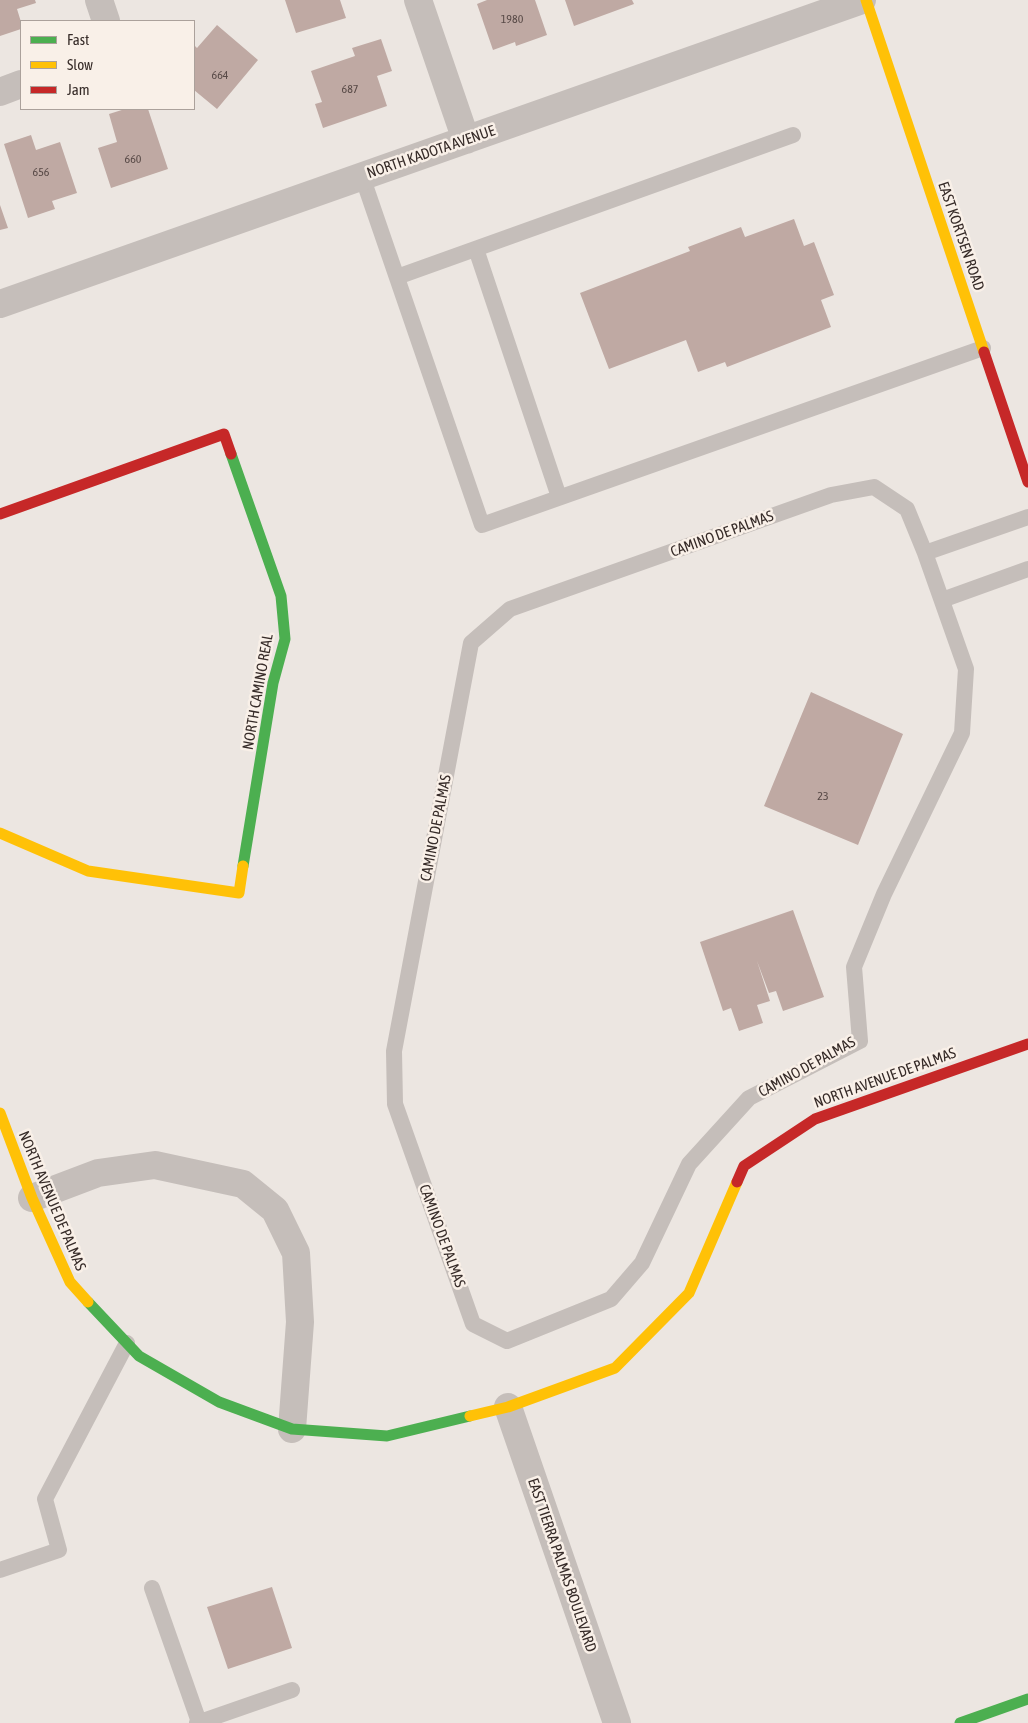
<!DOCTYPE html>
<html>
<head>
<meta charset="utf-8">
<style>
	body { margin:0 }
	#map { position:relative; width:1028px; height:1723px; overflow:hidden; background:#ece6e1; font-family:"Asap Condensed",sans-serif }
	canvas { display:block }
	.legend { position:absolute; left:20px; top:20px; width:175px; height:90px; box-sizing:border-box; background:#f9f0e8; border:1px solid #aba19b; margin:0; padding:6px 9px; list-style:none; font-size:15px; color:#362b28 }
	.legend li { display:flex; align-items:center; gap:10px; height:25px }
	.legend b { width:25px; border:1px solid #aba19b }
</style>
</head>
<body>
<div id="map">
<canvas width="1028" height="1723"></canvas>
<ul class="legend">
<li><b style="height:6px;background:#4caf50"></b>Fast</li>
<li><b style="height:6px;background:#ffc107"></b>Slow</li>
<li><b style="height:6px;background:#c62828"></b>Jam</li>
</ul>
</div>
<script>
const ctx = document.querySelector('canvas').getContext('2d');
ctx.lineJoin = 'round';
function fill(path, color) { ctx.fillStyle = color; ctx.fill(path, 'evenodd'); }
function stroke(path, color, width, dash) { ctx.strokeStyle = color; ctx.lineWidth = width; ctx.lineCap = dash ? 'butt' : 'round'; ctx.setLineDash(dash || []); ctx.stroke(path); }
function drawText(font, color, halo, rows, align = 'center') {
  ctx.font = font + ' "Asap Condensed",sans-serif'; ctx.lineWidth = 5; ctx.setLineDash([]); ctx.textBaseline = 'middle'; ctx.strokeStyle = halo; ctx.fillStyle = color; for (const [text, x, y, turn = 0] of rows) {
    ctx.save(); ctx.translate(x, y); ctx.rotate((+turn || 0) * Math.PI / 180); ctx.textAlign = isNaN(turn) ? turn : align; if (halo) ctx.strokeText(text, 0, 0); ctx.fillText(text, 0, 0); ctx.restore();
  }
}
fill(new Path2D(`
	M0,0H35L36,3L17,9L21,22V29L0,36Z
	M285,0H340L346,18L296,33Z
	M487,0H535L547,35L516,46L515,42L493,50L477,4Z
	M565,0H632L634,4L574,26Z
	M217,25L258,60L217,109L194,90V45L197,48Z
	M381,39L392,71L377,76L387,106L323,128L315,104L322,102L311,71L355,56L352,48Z
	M125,109H148L168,169L111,188L98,148L117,142L109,114Z
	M31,135L36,150L60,142L77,193L52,201L55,209L28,218L4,144Z
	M0,205L8,228L0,230Z
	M794,219L804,246L814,242L834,295L821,300L831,327L727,367L725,362L698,372L686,340L609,369L580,293L690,251L688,247L741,227L745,237Z
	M811,692L903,734L858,845L764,806Z
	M793,910L824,997L783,1011L776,991L769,993L757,961L770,1001L757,1005L763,1023L739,1031L731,1008L723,1011L700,942Z
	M272,1587L292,1648L228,1669L207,1607Z`), '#bfa9a3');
stroke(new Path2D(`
	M362,176L482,525L983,348
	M476,249L559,497
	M397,277L793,135
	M874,487L907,509L925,553L966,669L962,733L884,894L854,967L860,1041L749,1098L689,1164L642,1263L611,1299L507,1341L473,1324L395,1104L394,1051L471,643L510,609L831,495Z
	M925,553L1028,517
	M942,600L1028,569
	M0,1570L59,1550L45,1499L127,1343
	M152,1588L199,1722
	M197,1723L292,1690`), '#c5beba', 16);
stroke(new Path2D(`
	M99,0L106,21
	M418,0L466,140
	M0,92L21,84
	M0,304L862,0
	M32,1198L98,1173L155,1165L243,1184L275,1210L296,1253L300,1322L292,1429
	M508,1407L617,1723`), '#c5beba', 28);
stroke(new Path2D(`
	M231,454L281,596L285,639L273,683L243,866
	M88,1302L139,1356L219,1402L292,1429L387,1436L470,1416
	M960,1723L1028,1699`), '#4caf50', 11);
stroke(new Path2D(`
	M866,0L984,352
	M0,833L88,871L239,893L243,866
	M0,1113L32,1198L70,1282L88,1302
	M470,1416L508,1407L615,1368L689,1293L737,1182`), '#ffc107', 11);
stroke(new Path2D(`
	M984,352L1028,482
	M0,514L224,434L231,454
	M737,1182L744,1166L815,1119L1028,1044`), '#c62828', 11);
drawText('12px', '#584a47', null, [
	["1980",512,19],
	["664",220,75],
	["687",350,89],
	["660",133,159],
	["656",41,172],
	["23",823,796]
]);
drawText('15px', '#362b28', '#f9f0e8', [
	["NORTH KADOTA AVENUE",431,152,-19],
	["EAST KORTSEN ROAD",961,236,71],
	["CAMINO DE PALMAS",722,534,-20],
	["NORTH CAMINO REAL",258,692,-80],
	["CAMINO DE PALMAS",436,828,-79],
	["CAMINO DE PALMAS",807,1067,-29],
	["NORTH AVENUE DE PALMAS",885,1078,-20],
	["NORTH AVENUE DE PALMAS",52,1201,67],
	["CAMINO DE PALMAS",442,1236,70],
	["EAST TIERRA PALMAS BOULEVARD",562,1565,71]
]);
</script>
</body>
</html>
